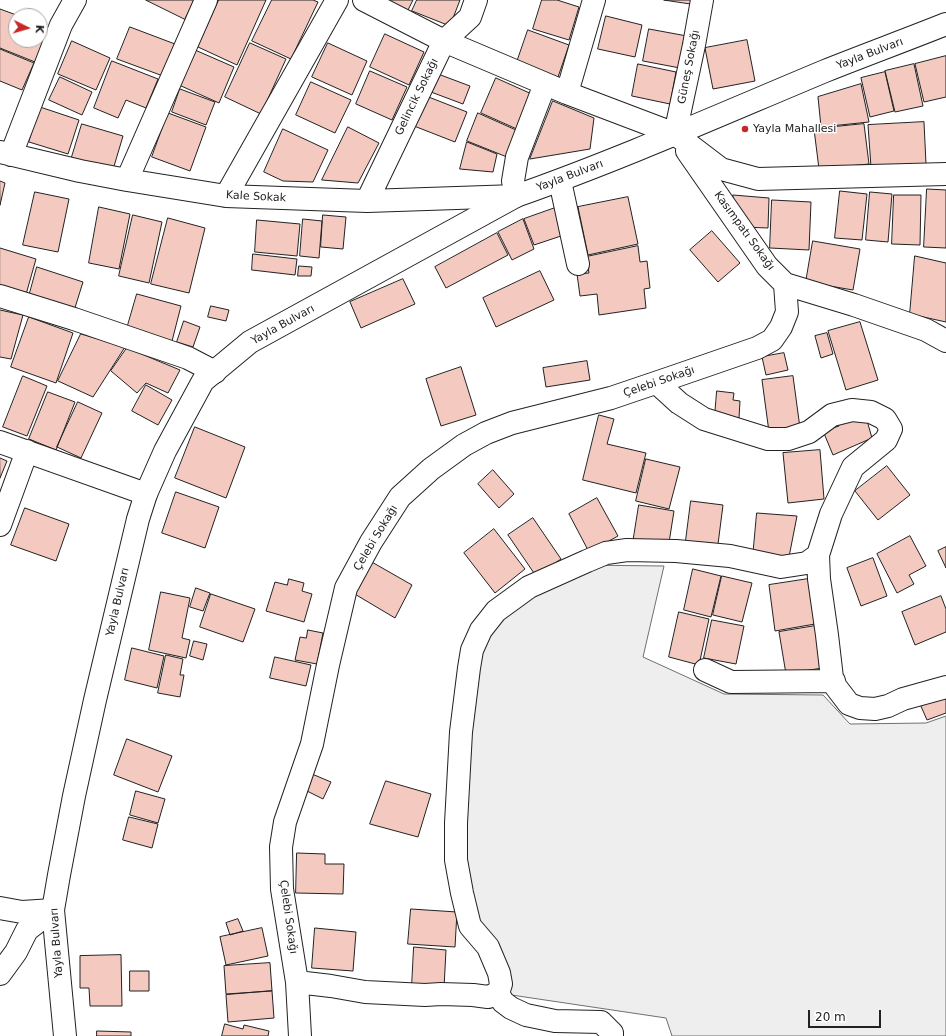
<!DOCTYPE html>
<html>
<head>
<meta charset="utf-8">
<style>
	body { margin:0 }
	#map { position:relative; width:946px; height:1036px; overflow:hidden; background:#fff; font-family:"DejaVu Sans",sans-serif }
	canvas { display:block }
	.north { position:absolute; left:8px; top:8px; width:40px; height:40px; box-sizing:border-box; background:#fff; border:1px solid #a7a7a7; border-radius:50%; rotate:95deg; font-size:11px; font-weight:700; line-height:16px; text-align:center; color:#222 }
	.north::after { content:''; display:block; margin:auto; width:14px; height:18px; background:#c62828; clip-path:polygon(50% 0,100% 100%,50% 72%,0 100%) }
	.scale { position:absolute; left:808px; top:1010px; width:73px; height:18px; box-sizing:border-box; border:2px solid #222; border-top:0; padding-left:5px; font-size:12px; line-height:14px; white-space:nowrap; color:#222; -webkit-text-stroke:3px #fff; paint-order:stroke }
</style>
</head>
<body>
<div id="map">
<canvas width="946" height="1036"></canvas>
<div class="north">K</div>
<div class="scale">20 m</div>
</div>
<script>
const ctx = document.querySelector('canvas').getContext('2d');
ctx.lineJoin = 'round';
function fill(path, color) { ctx.fillStyle = color; ctx.fill(path, 'evenodd'); }
function stroke(path, color, width, dash) { ctx.strokeStyle = color; ctx.lineWidth = width; ctx.lineCap = dash ? 'butt' : 'round'; ctx.setLineDash(dash || []); ctx.stroke(path); }
function drawText(font, color, halo, rows, align = 'center') {
  ctx.font = font + ' "DejaVu Sans",sans-serif'; ctx.lineWidth = 3; ctx.setLineDash([]); ctx.textBaseline = 'middle'; ctx.strokeStyle = halo; ctx.fillStyle = color; for (const [text, x, y, turn = 0] of rows) {
    ctx.save(); ctx.translate(x, y); ctx.rotate((+turn || 0) * Math.PI / 180); ctx.textAlign = isNaN(turn) ? turn : align; if (halo) ctx.strokeText(text, 0, 0); ctx.fillText(text, 0, 0); ctx.restore();
  }
}
const green = new Path2D(`
	M579,565L664,566L643,657L724,694L823,695L850,724L926,723L946,716V1036H672L666,1018L498,993L462,893L469,668L496,611Z`);
fill(green, '#eee');
stroke(green, '#6f6f6f', 1);
const building = new Path2D(`
	M146,0H194L185,19Z
	M219,0H266L237,65L198,47Z
	M272,0H313L318,2L291,59L252,41Z
	M380,0H413L407,12Z
	M417,0H460L450,26L412,11Z
	M542,0H557L579,7L569,40L533,29Z
	M664,0H693V4Z
	M0,9L19,16H16V40H40V25L49,28L35,62L0,48Z
	M606,16L642,25L635,57L598,49Z
	M130,27L175,44L163,76L117,59Z
	M649,29L687,36L680,68L643,61Z
	M528,30L569,45L557,80L516,65Z
	M385,34L424,52L409,85L370,67Z
	M747,40L755,81L713,89L705,48Z
	M72,41L110,58L96,90L58,74Z
	M250,43L286,59L261,114L225,97Z
	M328,43L367,61L352,95L312,77Z
	M0,49L34,63L22,90L0,81Z
	M195,50L234,67L219,103L179,85Z
	M946,56V97L924,102L915,64Z
	M112,61L158,79L146,108L126,100L118,118L94,108Z
	M638,64L676,72L670,104L632,96Z
	M914,64L923,106L895,112L885,71Z
	M370,71L407,87L392,120L356,104Z
	M885,72L894,111L870,117L861,78Z
	M438,74L470,86L463,104L431,92Z
	M60,77L92,92L82,115L49,100Z
	M496,78L534,95L519,130L481,113Z
	M311,82L351,100L335,133L296,115Z
	M861,84L869,122L821,127L818,97Z
	M180,89L215,102L206,125L172,112Z
	M426,96L467,112L455,142L414,126Z
	M553,101L594,118L590,149L530,159Z
	M40,107L79,120L68,154L29,142Z
	M168,113L206,127L190,171L152,157Z
	M478,113L516,130L507,157L467,141Z
	M924,122L926,164L871,167L868,125Z
	M82,124L123,136L112,173L71,160Z
	M864,124L869,164L819,169L814,129Z
	M348,127L379,143L358,183L322,180Z
	M283,129L328,150L313,182L283,181L264,172Z
	M467,142L497,154L493,172L460,169Z
	M0,181L5,183L0,205Z
	M927,189L946,190V248L924,247Z
	M840,191L867,194L862,240L835,238Z
	M35,192L69,199L58,252L23,245Z
	M870,192L892,194L888,242L866,240Z
	M733,195L769,198L768,228L742,227Z
	M894,195H921L920,245L892,244Z
	M628,197L638,244L588,255L578,207Z
	M772,200L811,202L809,250L770,248Z
	M99,207L130,214L119,269L89,263Z
	M555,208L564,235L534,245L524,219Z
	M133,215L162,222L149,283L119,276Z
	M323,215L346,217L343,249L321,247Z
	M168,218L205,228L189,293L151,284Z
	M303,219L322,221L319,258L300,256Z
	M523,219L534,249L512,260L498,232Z
	M257,220L300,224L297,256L255,252Z
	M712,231L740,263L718,282L690,250Z
	M497,233L508,255L446,288L435,267Z
	M813,241L860,249L853,290L806,282Z
	M638,246L640,262L647,261L650,288L644,289L646,308L599,315L597,294L580,296L577,274L589,273L586,257Z
	M0,248L36,259L25,298L0,291Z
	M253,254L297,259L295,275L252,270Z
	M915,256L946,263V322L910,314Z
	M299,266L312,267L311,276H298Z
	M37,267L83,282L73,314L28,300Z
	M540,271L554,300L496,327L483,298Z
	M403,279L415,304L361,328L350,302Z
	M137,294L181,306L171,345L126,332Z
	M211,306L229,310L226,321L208,317Z
	M0,310L23,315L11,359L0,357Z
	M29,317L73,333L56,383L11,367Z
	M184,321L200,327L193,347L177,342Z
	M860,322L878,380L846,390L828,331Z
	M827,333L833,354L821,358L815,336Z
	M81,334L125,347L93,397L58,381Z
	M127,348L180,370L168,393L146,383L137,393L111,371Z
	M784,353L788,370L766,375L762,357Z
	M587,361L590,380L546,387L543,368Z
	M461,367L476,415L441,426L426,379Z
	M23,376L47,386L27,436L3,427Z
	M793,376L800,428L769,432L762,380Z
	M146,385L172,400L158,425L132,411Z
	M717,391L734,393L733,400L740,401L739,418L715,416Z
	M48,392L75,402L56,450L29,439Z
	M78,402L102,413L81,458L57,447Z
	M599,415L614,419L607,444L646,453L636,493L583,480Z
	M866,417L872,438L833,455L823,431L839,426L837,420Z
	M195,427L245,447L226,498L175,478Z
	M820,450L824,499L788,503L783,453Z
	M0,458L7,461L0,478Z
	M646,459L680,467L669,509L636,501Z
	M887,466L910,495L878,520L855,491Z
	M493,470L514,494L499,508L478,484Z
	M176,492L219,507L205,548L162,533Z
	M597,498L618,536L589,552L569,514Z
	M691,501L723,505L717,552L685,548Z
	M639,505L674,511L668,549L633,543Z
	M25,508L69,524L56,561L11,545Z
	M757,513L797,516L789,557H753Z
	M533,518L561,559L536,576L508,535Z
	M494,529L525,569L495,593L464,553Z
	M910,536L926,566L909,575L914,584L897,593L877,554Z
	M946,547V568L938,551Z
	M873,558L887,596L861,606L847,568Z
	M370,561L412,585L395,618L353,593Z
	M693,569L721,576L711,617L684,610Z
	M722,576L752,583L742,622L713,615Z
	M289,579L304,583L302,591L312,594L304,622L266,611L275,582L287,585Z
	M808,579L815,624L775,631L769,585Z
	M196,588L210,593L203,611L190,607Z
	M161,592L190,598L182,638L190,640L186,658L149,650Z
	M211,594L255,609L243,642L200,627Z
	M941,596L946,609V632L915,645L902,612Z
	M679,612L709,619L699,665L669,657Z
	M712,620L744,626L736,664L704,658Z
	M815,626L822,668L786,674L779,632Z
	M308,630L323,633L317,664L295,660L300,637L306,638Z
	M194,641L207,644L203,660L190,656Z
	M132,648L164,656L157,688L125,680Z
	M166,655L183,659L180,675H184L180,697L158,693Z
	M275,657L311,665L306,686L270,678Z
	M946,694V713L927,720L920,704Z
	M127,739L172,756L158,792L114,775Z
	M312,774L331,782L323,799L305,790Z
	M386,781L431,794L418,837L370,824Z
	M136,791L165,799L158,823L130,815Z
	M129,817L158,824L152,848L123,840Z
	M297,853L325,854V864H344L343,894L296,893Z
	M411,909L457,912L455,947L408,944Z
	M238,919L243,931L230,935L226,923Z
	M262,928L268,956L226,965L220,937Z
	M315,928L356,932L353,971L312,968Z
	M414,947L446,950L444,988L412,986Z
	M121,955L122,1006H90L89,988H80V956Z
	M270,963L272,991L226,994L224,966Z
	M130,971H149V991H130Z
	M272,991L274,1018L228,1022L226,995Z
	M225,1024L243,1029L244,1025L269,1031L268,1036H222Z
	M97,1031L131,1032V1036H97Z`);
fill(building, '#f3c9c0');
stroke(building, '#222', 1);
const minor = new Path2D(`
	M364,0L444,41L567,93L675,134L721,169L758,179L946,174
	M567,93L594,0
	M675,134L694,45L702,0
	M687,151L767,266L785,284L854,305L926,330L946,341
	M0,152L80,171L127,180L226,196L367,201L516,196L513,181L517,157L545,84
	M11,155L61,25L75,0
	M127,180L206,0
	M560,181L578,264
	M226,196L337,0
	M367,201L444,41L470,17L476,0
	M0,296L74,319L188,358L215,372
	M0,442L146,494
	M0,525L27,451
	M818,555L819,579L827,635L832,678L836,687L849,704L860,708L875,709L888,706L903,699L946,687
	M705,670L731,682L834,681
	M0,908L22,912L53,910
	M0,974L16,952L27,930L53,910
	M297,982L331,986L365,992L425,995L441,994L473,995L488,997L498,993L501,984L499,973L488,947L470,926L462,893L456,860V823L461,732L469,668L472,650L481,630L496,611L529,587L587,561L606,553L627,550L676,551L730,556L781,567L807,563L818,555L831,514L853,467L886,440L891,429L885,419L871,412L852,410L832,415L809,432L788,439H768L704,419L679,403L657,383
	M498,993L503,1002L511,1008L526,1015L555,1021L601,1022L612,1033V1036
	M300,1036L297,982L282,889L281,847L285,822L312,744L328,665L346,588L371,542L400,497L431,469L464,445L486,433L512,423L611,398L670,378L757,348L772,340L781,327L787,312L785,284`);
const secondary = new Path2D(`
	M65,1036L53,910L59,875L74,796L95,700L138,519L146,494L165,451L203,381L250,342L516,196C621,159 722,114 825,71C865,55 906,40 946,24`);
stroke(minor, '#222', 24);
stroke(secondary, '#222', 24);
stroke(minor, '#fff', 22);
stroke(secondary, '#fff', 22);
for (const [x, y, r, color] of [
	[745,129,4,"#c62828"]
]) { const dot = new Path2D(); dot.arc(x, y, r, 0, 2 * Math.PI); ctx.fillStyle = color; ctx.fill(dot); stroke(dot, '#fff', 1.5); }
drawText('11px', '#222', '#fff', [
	["Yayla Bulvarı",870,54,-21],
	["Güneş Sokağı",689,67,-79],
	["Gelincik Sokağı",417,97,-64],
	["Yayla Bulvarı",570,176,-21],
	["Kale Sokak",256,197,3],
	["Kasımpatı Sokağı",744,231,54],
	["Yayla Bulvarı",283,325,-29],
	["Çelebi Sokağı",659,382,-19],
	["Çelebi Sokağı",376,538,-59],
	["Yayla Bulvarı",118,602,-77],
	["Çelebi Sokağı",288,917,82],
	["Yayla Bulvarı",57,943,-94]
]);
drawText('11px', '#222', '#fff', [
	["Yayla Mahallesi",753,129]
], 'left');
</script>
</body>
</html>
